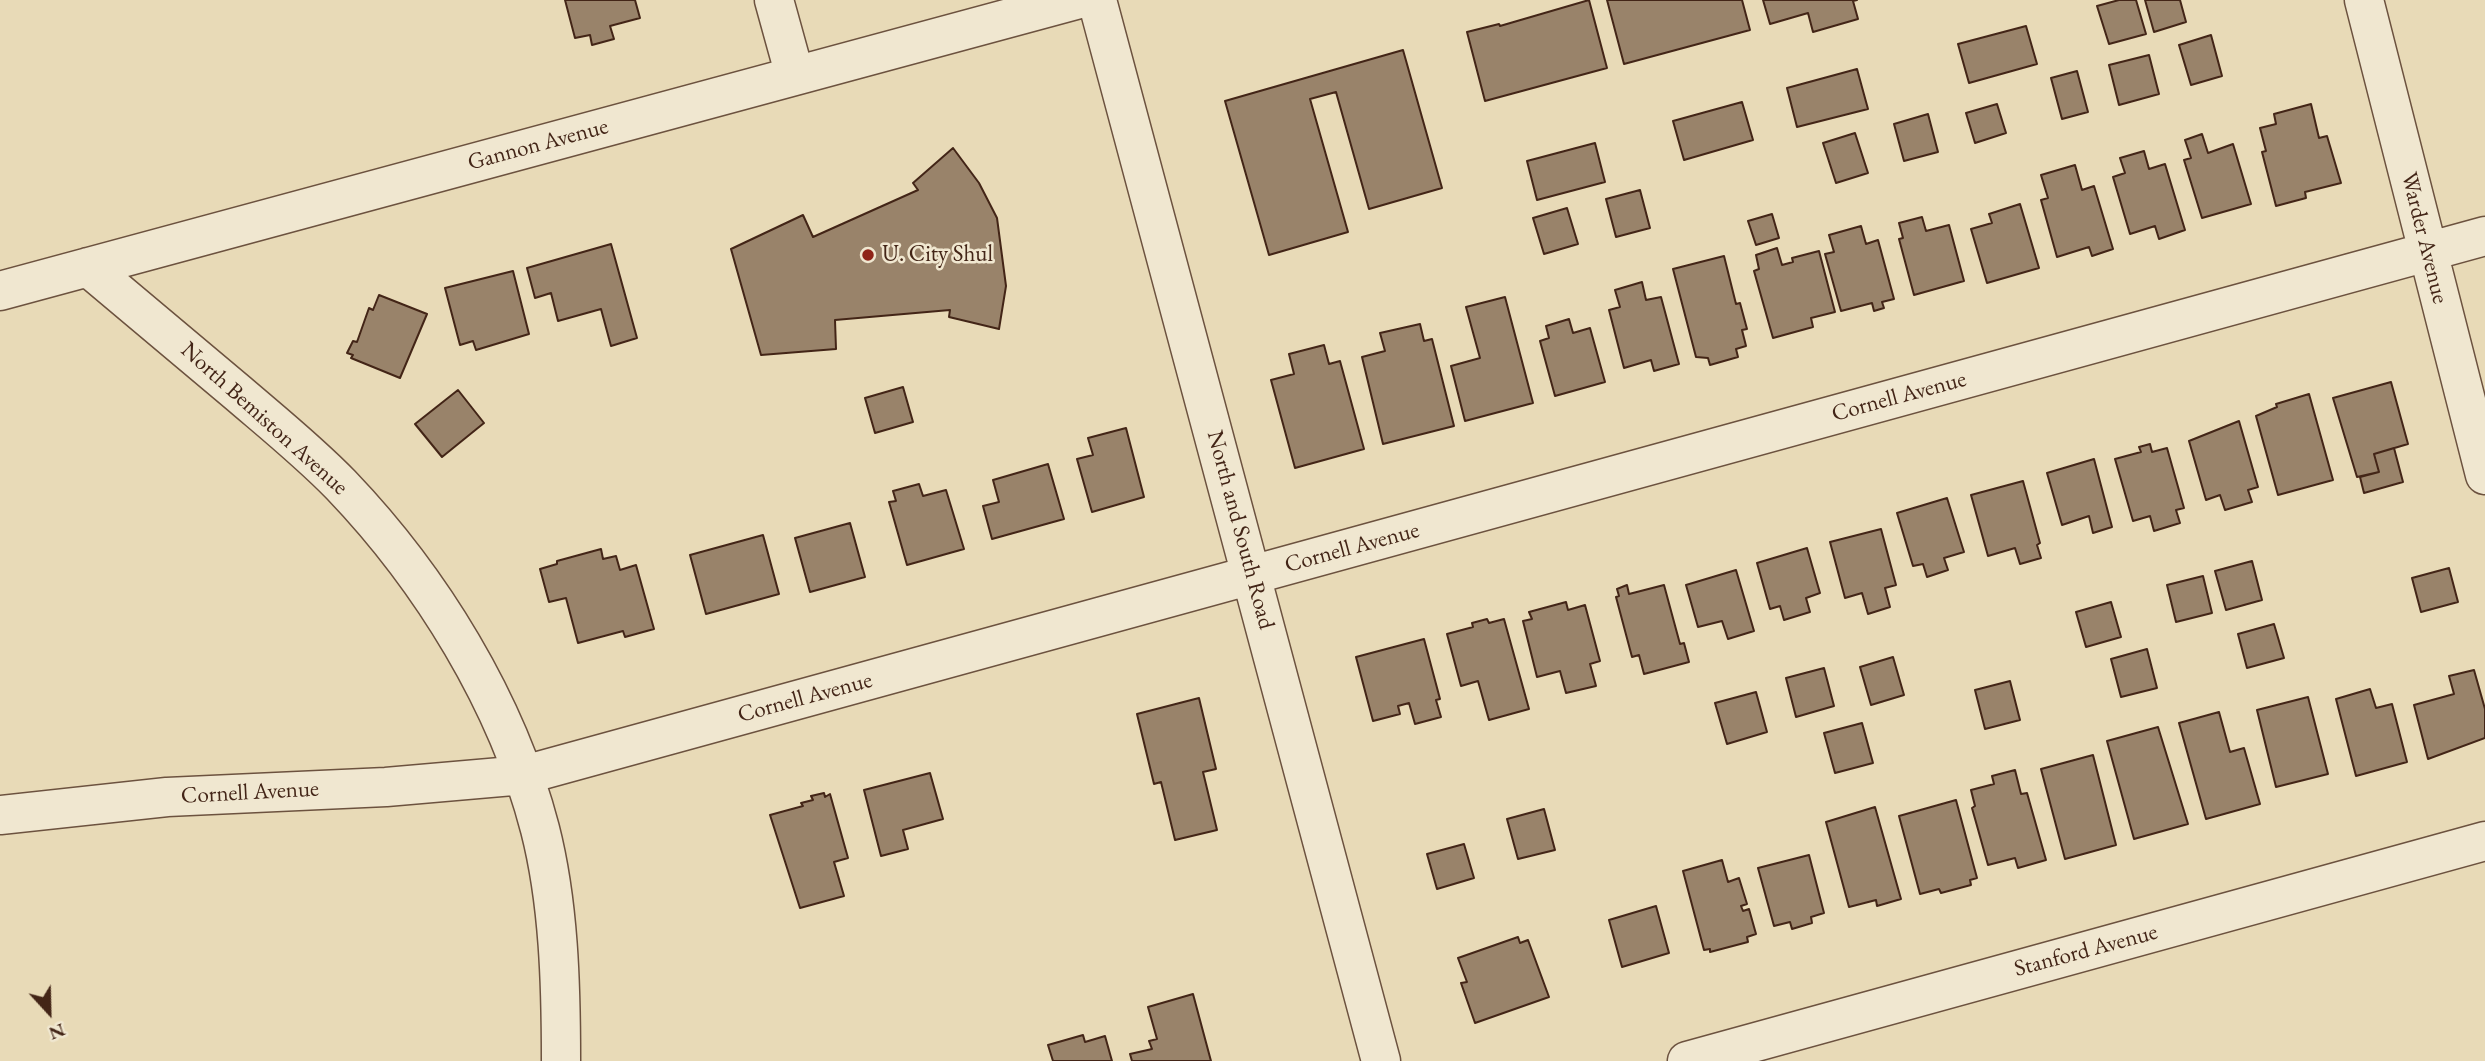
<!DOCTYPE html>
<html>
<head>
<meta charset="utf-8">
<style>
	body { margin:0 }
	#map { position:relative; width:2485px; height:1061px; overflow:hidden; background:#e8dab7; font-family:"EB Garamond",serif }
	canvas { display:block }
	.north { position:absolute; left:14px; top:977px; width:70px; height:70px; -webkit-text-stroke:5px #f0e7d0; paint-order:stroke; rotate:158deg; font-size:19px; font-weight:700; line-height:28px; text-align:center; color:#432517 }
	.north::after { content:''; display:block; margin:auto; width:24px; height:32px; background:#432517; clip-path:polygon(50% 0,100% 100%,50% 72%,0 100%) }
</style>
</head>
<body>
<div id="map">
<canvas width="2485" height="1061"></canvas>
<div class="north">N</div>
</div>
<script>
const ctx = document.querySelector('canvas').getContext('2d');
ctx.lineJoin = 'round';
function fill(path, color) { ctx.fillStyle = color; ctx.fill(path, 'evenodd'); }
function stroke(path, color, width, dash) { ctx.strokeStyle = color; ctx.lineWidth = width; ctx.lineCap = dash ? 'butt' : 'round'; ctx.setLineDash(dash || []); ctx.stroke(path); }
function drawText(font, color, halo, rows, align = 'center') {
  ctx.font = font + ' "EB Garamond",serif'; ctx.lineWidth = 5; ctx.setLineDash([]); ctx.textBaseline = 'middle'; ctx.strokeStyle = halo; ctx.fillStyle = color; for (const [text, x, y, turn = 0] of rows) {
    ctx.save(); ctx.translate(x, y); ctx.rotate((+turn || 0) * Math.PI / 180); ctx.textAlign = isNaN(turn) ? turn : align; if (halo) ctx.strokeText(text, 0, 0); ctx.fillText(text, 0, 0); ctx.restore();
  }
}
const building = new Path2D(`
	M565,0H635L640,18L610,26L614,39L592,45L590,35L575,38Z
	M1589,0L1607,68L1485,101L1467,32L1499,24L1500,26Z
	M1607,0H1742L1750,30L1624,64Z
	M1763,0H1857L1853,1L1858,19L1813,32L1808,13L1770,24Z
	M2119,0H2136L2146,34L2109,44L2097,6Z
	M2145,0H2180L2186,22L2154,32Z
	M2026,26L2037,64L1969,83L1958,44Z
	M2211,35L2222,76L2191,85L2179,45Z
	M1403,50L1442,188L1369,209L1336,92L1310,99L1348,232L1269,255L1225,101Z
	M2149,55L2159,94L2119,105L2109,65Z
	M1857,69L1868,109L1797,127L1787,88Z
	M2077,71L2088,112L2062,119L2051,78Z
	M1742,102L1753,140L1684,160L1673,121Z
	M1997,104L2006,133L1975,143L1966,113Z
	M2311,104L2319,138L2327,136L2341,183L2305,192L2306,198L2276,206L2262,152L2266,151L2260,128L2276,124L2274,114Z
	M1928,114L1938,152L1904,161L1894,124Z
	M1855,133L1868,173L1836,183L1823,143Z
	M2202,134L2208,153L2233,144L2251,204L2202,218L2184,160L2191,158L2185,140Z
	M1595,143L1605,182L1537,200L1527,161Z
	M953,148L979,183L997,218L1006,286L999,329L949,317L950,310L835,320L836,349L761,355L731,249L803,215L813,237L918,190L913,183Z
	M2144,151L2149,169L2165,164L2185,230L2159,239L2155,226L2130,234L2113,177L2125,173L2120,158Z
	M2075,165L2082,190L2094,186L2113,249L2092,256L2089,247L2057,257L2041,200L2048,198L2041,175Z
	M1640,190L1650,228L1616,237L1606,199Z
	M2020,204L2039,268L1987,283L1971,229L1992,223L1989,214Z
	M1567,208L1578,244L1544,254L1533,218Z
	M1772,214L1779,238L1756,245L1748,221Z
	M1922,217L1926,231L1949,225L1964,281L1914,295L1899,239L1903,238L1899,223Z
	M1861,226L1866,244L1878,240L1894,299L1882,302L1884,308L1874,311L1872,303L1841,311L1825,254L1834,252L1829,235Z
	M611,244L637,338L611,346L601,309L558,321L551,293L535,298L527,268Z
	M1777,248L1782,265L1793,262L1792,258L1819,251L1835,312L1811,318L1813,327L1773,338L1754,271L1759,269L1756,255Z
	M1724,256L1736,304L1740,303L1747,329L1742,330L1746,346L1736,349L1738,357L1710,365L1708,358L1696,357L1673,269Z
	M513,271L529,334L476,350L473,341L460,345L445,288Z
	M1642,282L1646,300L1661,297L1679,364L1654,371L1651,360L1624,368L1609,310L1620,307L1615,290Z
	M379,295L427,314L400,378L351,358L353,355L347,353L353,341L357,342L369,308L373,310Z
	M1505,297L1533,403L1465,421L1451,366L1480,358L1466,307Z
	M1569,319L1573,333L1590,328L1605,382L1555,396L1540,341L1549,338L1546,326Z
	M1420,324L1424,341L1432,339L1454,426L1383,444L1362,357L1385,351L1380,333Z
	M1324,345L1329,364L1340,361L1364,449L1295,468L1271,380L1294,374L1289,354Z
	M2391,382L2408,444L2374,454L2379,472L2357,477L2333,398Z
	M903,387L913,422L875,433L865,398Z
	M458,390L484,423L442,457L415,424Z
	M2309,394L2333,480L2278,495L2256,416L2277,407L2276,404Z
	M2239,421L2258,487L2248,490L2252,502L2225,510L2220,495L2206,500L2189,441Z
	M1126,428L1144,497L1092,512L1077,459L1093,455L1088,438Z
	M2150,444L2152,452L2167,448L2184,508L2176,510L2180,523L2154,531L2150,516L2133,521L2115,459L2141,452L2139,447Z
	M2394,448L2403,482L2364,493L2360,477L2379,472L2374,454Z
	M2094,459L2112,527L2093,533L2089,516L2062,525L2047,473Z
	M1048,464L1064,519L992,539L983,506L999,502L993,480Z
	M2023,481L2040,543L2037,545L2041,558L2020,564L2015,548L1988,556L1971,495Z
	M919,484L923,496L946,490L964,549L907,565L889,502L896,501L893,491Z
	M1947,498L1964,552L1944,558L1948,570L1927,577L1923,564L1913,566L1897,513Z
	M850,523L865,577L810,592L795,538Z
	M1881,529L1896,585L1885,588L1890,607L1868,614L1862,593L1845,598L1830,542Z
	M763,535L779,594L706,614L690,555Z
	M1807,548L1820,593L1806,598L1810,612L1784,620L1780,606L1770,609L1757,563Z
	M601,549L603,559L616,556L620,570L636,565L654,629L625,637L623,631L578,643L566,598L549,602L540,569L557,564V561Z
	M2252,561L2262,600L2226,610L2215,571Z
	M2449,568L2458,602L2421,612L2412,578Z
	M1736,570L1754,631L1728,639L1722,621L1698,627L1686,585Z
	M2203,576L2212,613L2176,622L2167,585Z
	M1627,585L1629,594L1664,585L1680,644L1684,643L1689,662L1644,674L1639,655L1632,657L1616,597L1619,596L1617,589Z
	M1566,602L1568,610L1585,605L1600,661L1590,664L1596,686L1566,693L1560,671L1537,677L1523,621L1532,619L1529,612Z
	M2111,602L2121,637L2086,647L2076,612Z
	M1487,619L1489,623L1504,619L1529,709L1489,720L1478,681L1461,686L1447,634L1473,627L1472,623Z
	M2274,624L2284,658L2247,668L2238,634Z
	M1424,639L1440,699L1436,700L1441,717L1415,724L1409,703L1398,706L1400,714L1373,721L1356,657Z
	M2147,649L2157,688L2121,697L2111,659Z
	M1893,657L1904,695L1871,705L1860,667Z
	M1824,668L1834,706L1796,717L1786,678Z
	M2474,670L2485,709V738L2428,759L2414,705L2454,694L2449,676Z
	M2010,681L2020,720L1985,729L1975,690Z
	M2370,689L2376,708L2392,704L2407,762L2356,776L2336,699Z
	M1756,692L1767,732L1727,744L1715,703Z
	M2308,697L2328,774L2276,787L2257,710Z
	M1199,698L1216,769L1203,772L1217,830L1175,840L1161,782L1154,784L1137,714Z
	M2219,712L2230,752L2244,748L2260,804L2206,819L2179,723Z
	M1862,723L1873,763L1835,773L1824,733Z
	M2158,727L2188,824L2134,839L2107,741Z
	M2093,755L2116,845L2065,859L2041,769Z
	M2015,770L2021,794L2027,793L2046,860L2018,868L2015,858L1988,865L1972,808L1975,806L1971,790L1994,784L1992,776Z
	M930,773L943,819L903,830L908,849L881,856L864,790Z
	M824,793L825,797L830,794L848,858L834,862L844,896L800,908L770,815L803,806L801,803L813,800L811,796Z
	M1956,800L1977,878L1970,880L1971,885L1941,893L1939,889L1920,894L1899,816Z
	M1875,807L1901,899L1877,906L1876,900L1849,907L1826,822Z
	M1544,809L1555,850L1518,859L1507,819Z
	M1464,844L1474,878L1437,889L1427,854Z
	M1809,855L1824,913L1811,917L1812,923L1792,929L1790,922L1774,926L1758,868Z
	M1722,860L1728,882L1739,878L1747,904L1741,906L1743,911L1749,909L1756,934L1747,937L1748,942L1710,952V949L1704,950L1683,871Z
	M1656,906L1669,953L1622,967L1609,920Z
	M1518,937L1520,943L1528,940L1549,997L1475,1023L1461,983L1467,982L1458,958Z
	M1193,994L1211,1061H1132L1130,1054L1152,1049L1149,1041L1157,1039L1148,1007Z
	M1083,1035L1085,1042L1105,1036L1112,1061H1053L1048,1045Z`);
fill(building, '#99836a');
stroke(building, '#432517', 2);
const minor = new Path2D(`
	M774,0L795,76
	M1097,0L1381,1061
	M2364,0L2485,475
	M88,267C138,309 188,351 238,393C273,423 309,452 341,485C431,579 507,702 540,829C559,903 561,985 561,1061
	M0,291L1076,0
	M0,815L167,797L386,787L524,775L2485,236
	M1687,1061L2485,841`);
stroke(minor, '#6c523f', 41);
stroke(minor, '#f0e7d0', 38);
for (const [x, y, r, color] of [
	[868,255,7,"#8f2418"]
]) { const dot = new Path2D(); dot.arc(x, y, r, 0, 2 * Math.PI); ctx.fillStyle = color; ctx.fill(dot); stroke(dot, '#f0e7d0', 2.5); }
drawText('23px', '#432517', '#f0e7d0', [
	["Gannon Avenue",538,145,-15],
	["Warder Avenue",2424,238,76],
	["Cornell Avenue",1899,397,-15],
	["North Bemiston Avenue",264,419,42],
	["North and South Road",1240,530,75],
	["Cornell Avenue",1352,548,-15],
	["Cornell Avenue",805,698,-15],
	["Cornell Avenue",250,793,-3],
	["Stanford Avenue",2086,951,-15]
]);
drawText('23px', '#432517', '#f0e7d0', [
	["U. City Shul",882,255]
], 'left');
</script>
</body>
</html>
